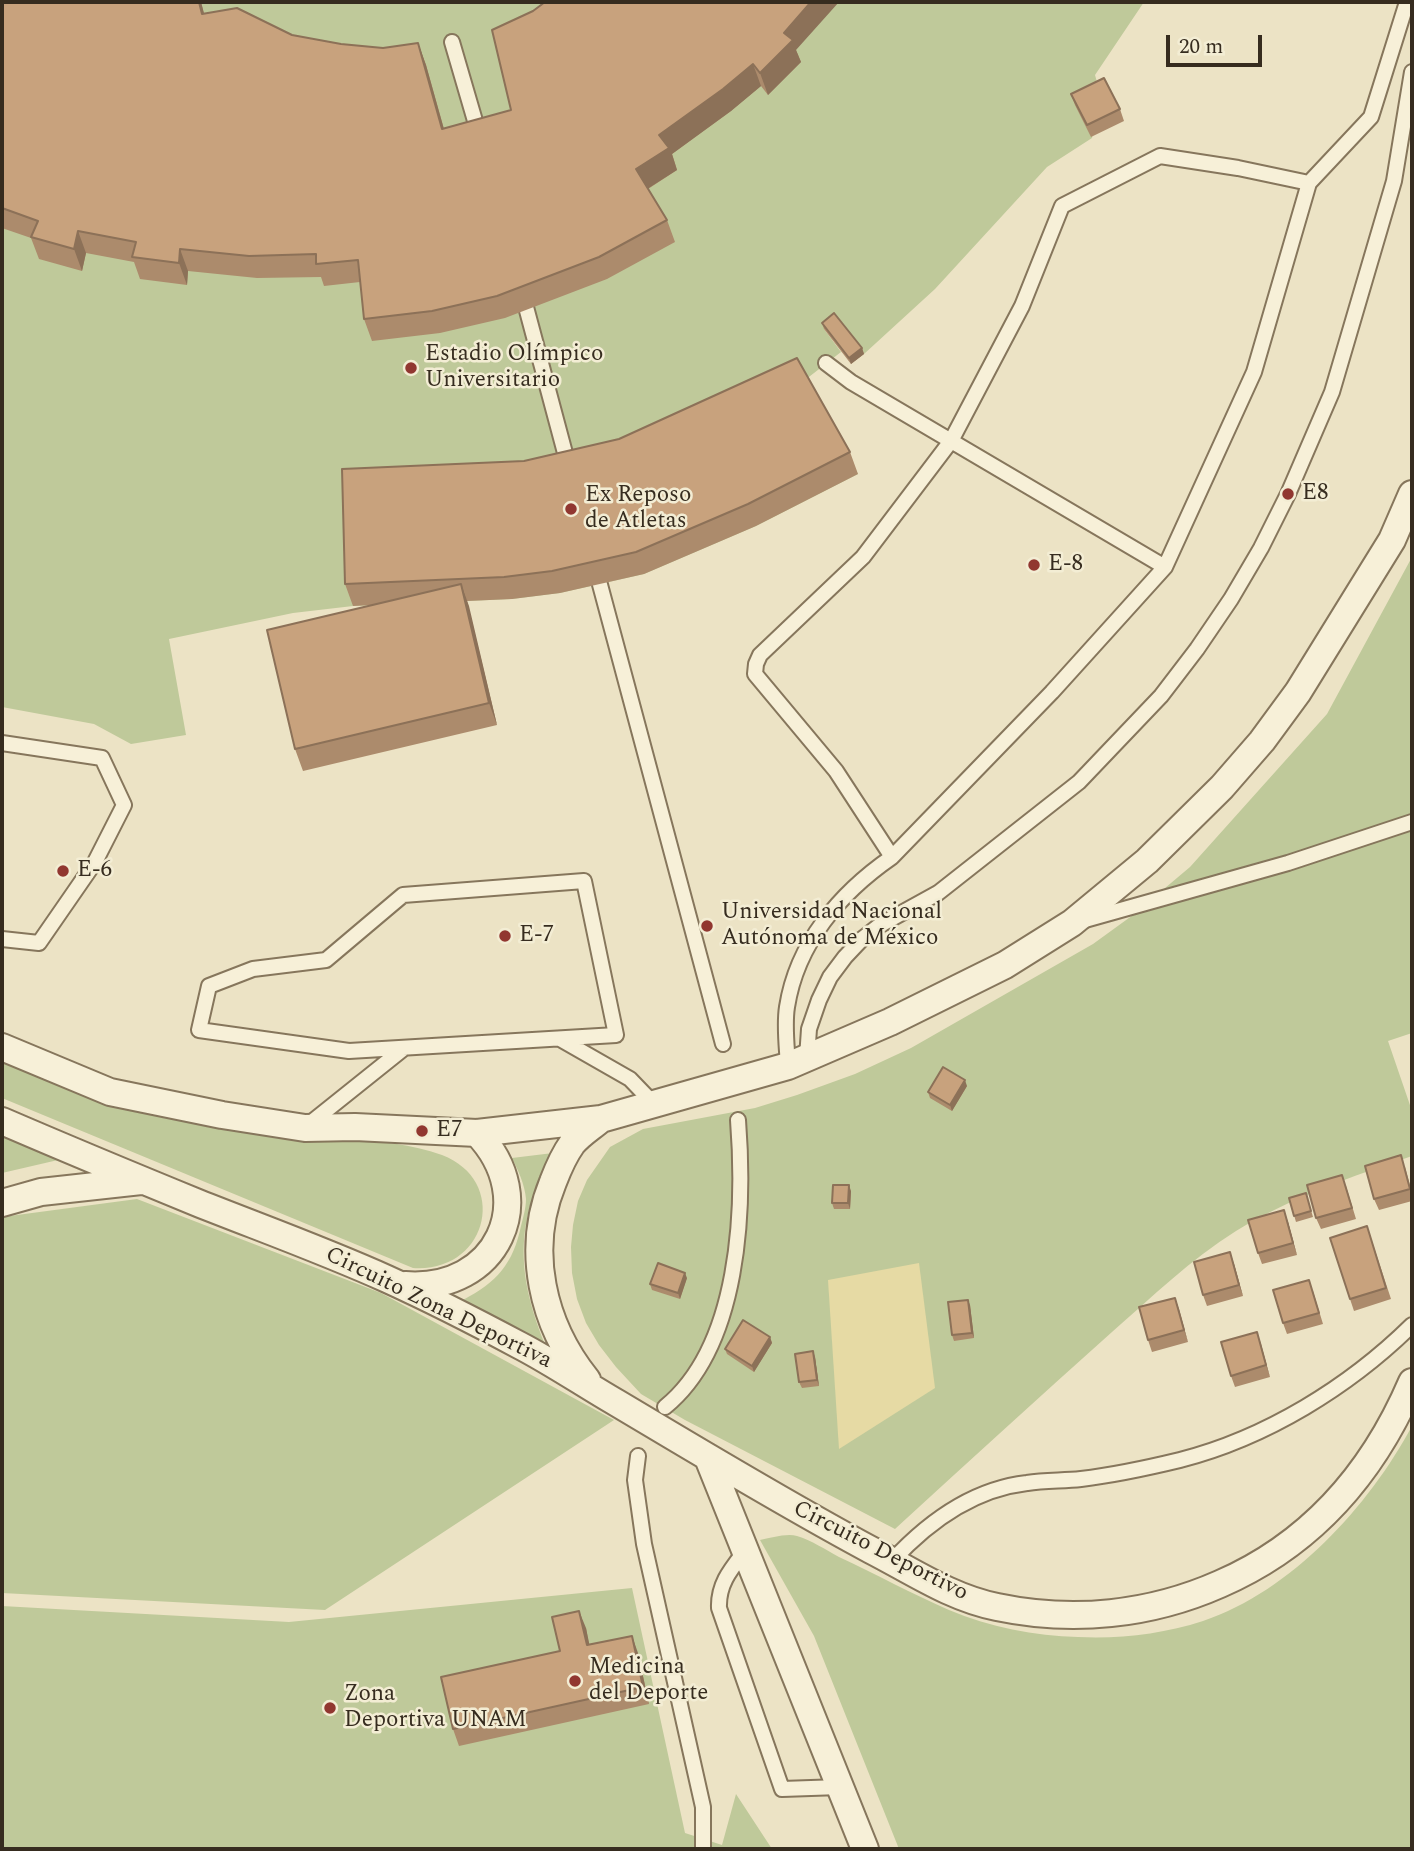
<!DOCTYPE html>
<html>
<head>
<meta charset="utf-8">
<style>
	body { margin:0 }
	#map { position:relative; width:1414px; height:1851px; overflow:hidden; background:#ece3c5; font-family:Spectral,serif }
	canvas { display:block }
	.frame { position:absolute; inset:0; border:4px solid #362c1f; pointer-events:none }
	.scale { position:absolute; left:1166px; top:35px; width:96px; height:32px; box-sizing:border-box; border:4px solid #362c1f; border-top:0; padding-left:9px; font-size:21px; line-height:24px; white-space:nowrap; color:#362c1f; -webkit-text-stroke:5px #f3edd4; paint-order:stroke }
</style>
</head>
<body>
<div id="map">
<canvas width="1414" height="1851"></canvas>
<div class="frame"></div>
<div class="scale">20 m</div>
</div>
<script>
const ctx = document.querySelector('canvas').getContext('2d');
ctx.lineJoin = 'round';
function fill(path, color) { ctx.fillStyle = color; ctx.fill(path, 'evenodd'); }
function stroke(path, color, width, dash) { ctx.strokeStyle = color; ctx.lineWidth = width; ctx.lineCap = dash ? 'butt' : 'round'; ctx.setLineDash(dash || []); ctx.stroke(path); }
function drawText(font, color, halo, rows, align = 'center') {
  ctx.font = font + ' Spectral,serif'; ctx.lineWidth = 5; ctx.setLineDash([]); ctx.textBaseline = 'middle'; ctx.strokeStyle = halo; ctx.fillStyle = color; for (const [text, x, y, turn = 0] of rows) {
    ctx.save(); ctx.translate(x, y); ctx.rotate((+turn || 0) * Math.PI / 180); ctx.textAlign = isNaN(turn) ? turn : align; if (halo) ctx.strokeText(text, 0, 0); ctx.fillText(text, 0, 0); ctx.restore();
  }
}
fill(new Path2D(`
	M2,2H1144L1095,75L1100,93L1092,138L1047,167L935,289L864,354L837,319L824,329L841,352L805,380L858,474L756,526L644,574L560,593L512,599L353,606L293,613L169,639L186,735L131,744L94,724L2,707Z
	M1412,557V1033L1388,1041L1412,1111V1156C1351,1177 1292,1197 1236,1231C1191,1259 1152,1297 1112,1332C1039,1397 967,1463 895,1529L685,1420L641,1394L616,1367L599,1345L586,1323L577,1299L572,1273L571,1247L573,1225L578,1201L587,1180L610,1147L643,1129L755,1108L797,1095L855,1074L911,1048L1093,944L1133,915L1190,867L1327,714Z
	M2,1057C58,1074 114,1091 170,1108C197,1116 225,1128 252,1132C315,1143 381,1133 442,1155C510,1181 488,1273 413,1268L2,1098Z
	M2,1136L58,1160L2,1173Z
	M553,1153C513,1223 517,1277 547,1349L463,1300C497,1282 513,1264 521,1226C523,1218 526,1208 526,1199C525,1185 518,1170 512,1158Z
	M137,1199L381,1293L614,1420L325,1610L2,1593V1217Z
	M1412,1426V1849H899L814,1636L760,1540C770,1538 787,1533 797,1536C811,1540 826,1550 839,1557C876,1574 912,1594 949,1610C989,1627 1035,1636 1078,1637C1120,1639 1163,1634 1203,1621C1292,1591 1369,1506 1412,1426Z
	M632,1588L685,1833L722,1845L736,1794L772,1849H2V1606L289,1622Z`), '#bfc99a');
fill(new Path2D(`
	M919,1263L935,1388L839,1449L828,1280Z`), '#e6daa4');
const lane = new Path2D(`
	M452,42L480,138
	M1309,183L1371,117L1407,2
	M522,292L569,468
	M826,363L851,382L1165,567
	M595,566L723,1044
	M2,743L102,758L124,805L95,862L39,943L2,939
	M584,881L616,1035L349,1051L199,1030L209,986L253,969L326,960L403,895Z
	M1085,920L1288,863L1412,822
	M560,1039L630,1079L655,1105
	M807,1058L809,1029L819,1000L830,977L845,957L862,939L880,925L938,893L1079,782L1161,696L1197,649L1231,599L1261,548L1288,494L1332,392L1394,181L1412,72
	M788,1066C787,1047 784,1026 787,1007C797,943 840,893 892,857L1052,692L1165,567L1254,372L1309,183L1238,168L1160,156L1062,206L1022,306L951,441L863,557L760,655L756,664L755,674L836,771L892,857
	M308,1125L403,1049
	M665,1407C740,1346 745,1210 738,1120
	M638,1456L635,1480L644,1544L703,1807V1849
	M745,1551C731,1569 718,1584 719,1608L782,1789L840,1787
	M892,1561C928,1522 974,1489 1027,1483C1045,1480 1063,1481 1081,1479C1114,1475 1147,1468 1180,1460C1266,1438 1349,1387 1412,1325`);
const street = new Path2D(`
	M2,1047L110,1092L222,1115L305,1128L355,1127L477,1133L601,1119L788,1066L890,1022L1005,965L1072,923L1147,861L1222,787L1262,741L1298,692L1392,540L1412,494
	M2,1121C67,1149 132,1176 198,1203C261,1228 325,1251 387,1279C431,1299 476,1322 519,1345C552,1362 584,1384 617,1403C701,1453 785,1504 871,1550C912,1571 951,1598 997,1607C1073,1623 1150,1615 1220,1584C1312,1544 1373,1473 1412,1382
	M2,1203L41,1192L141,1181
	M405,1285C497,1292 541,1200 477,1133
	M587,1380C542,1324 525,1250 553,1182C558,1169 564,1155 572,1144C580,1134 592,1127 601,1119
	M708,1458L865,1849`);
stroke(lane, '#86765c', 18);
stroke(street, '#86765c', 30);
stroke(lane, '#f7f0d8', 14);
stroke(street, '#f7f0d8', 26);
fill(new Path2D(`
	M2,2H201L204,14L292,35L341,44L383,48L418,43L426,65L444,129L796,50L801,62L768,95L761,86L731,111L672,154L677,170L648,189L667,220L675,242L607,279L505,318L440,333L372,341L364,319L360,282L324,286L321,277L257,278L188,271L187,285L140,279L134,262L86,253L82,271L39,259L31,238L2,228Z
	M1071,94L1120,109L1124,121L1091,137L1075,105Z
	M822,323L862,348L864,354L851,364L824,329Z
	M850,452L858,474L756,526L644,574L560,593L512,599L467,601L497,725L303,771L295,749L373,605L353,606L345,584Z
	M967,1086L952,1111L930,1098L928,1092Z
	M1405,1167L1412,1193V1201L1379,1210L1374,1199Z
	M1346,1186L1356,1219L1321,1229L1316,1218Z
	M851,1191L850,1209H834L832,1203Z
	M1306,1193L1313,1217L1296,1222L1289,1198Z
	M1288,1222L1297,1255L1262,1264L1258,1253Z
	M1371,1238L1391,1299L1354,1311L1350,1299Z
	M1234,1264L1243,1296L1207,1306L1203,1295Z
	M687,1278L680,1299L652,1290L650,1284Z
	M1313,1291L1323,1324L1287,1334L1283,1323Z
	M1175,1298L1188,1342L1152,1352L1148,1340Z
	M970,1305L974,1338L954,1341L952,1335Z
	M1257,1332L1270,1377L1235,1387L1231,1376Z
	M770,1337L772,1343L754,1372L727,1354L725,1349Z
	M815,1357L819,1386L802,1388L799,1382Z
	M586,1628L589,1645L638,1653L649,1704L459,1746L453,1729L560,1651Z`), '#ac8b6c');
fill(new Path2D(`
	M199,2H201L210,36L202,14Z
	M811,2H839L796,50L801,62L768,95L760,73L784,33Z
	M418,43L426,65L450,151L442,129Z
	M753,64L761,86L731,111L672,154L677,170L644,191L636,169L659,135Z
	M78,231L86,253L82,271L74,249Z
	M180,249L188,271L187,285L179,263Z
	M862,348L864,354L851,364L849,358Z
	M461,584L469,606L497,725L489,703Z
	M965,1080L967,1086L952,1111L950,1105Z
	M849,1185L851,1191L850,1209L848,1203Z
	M1284,1210L1288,1222L1297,1255L1293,1243Z
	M1230,1252L1234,1264L1243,1296L1239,1285Z
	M685,1273L687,1278L680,1299L678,1293Z
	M1175,1298L1179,1309L1188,1342L1184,1330Z
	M968,1300L970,1305L974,1338L972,1333Z
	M1257,1332L1261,1344L1270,1377L1266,1365Z
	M770,1337L772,1343L754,1372L752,1366Z
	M813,1351L815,1357L819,1386L817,1380Z
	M579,1611L586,1628L593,1662L587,1645Z
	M632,1636L638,1653L649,1704L643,1687Z`), '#8c7158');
const building = new Path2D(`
	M2,2H199L202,14L237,8L292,35L341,44L383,48L418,43L442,129L511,110L492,30L533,11L545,2H811L784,33L793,40L760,73L753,64L723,89L659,135L669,148L636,169L667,220L599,257L497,296L432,311L364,319L358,260L316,264V254L249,256L180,249L179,263L132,257L136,242L78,231L74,249L31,237L38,221L2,208Z
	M1104,78L1120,109L1087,125L1071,94Z
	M834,313L862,348L849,358L822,323Z
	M797,358L850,452L748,504L636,552L552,571L504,577L345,584L342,469L524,461L619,439Z
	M461,584L489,703L295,749L267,630Z
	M943,1067L965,1080L950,1105L928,1092Z
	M1401,1155L1410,1189L1374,1199L1365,1166Z
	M1342,1175L1352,1208L1316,1218L1307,1185Z
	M833,1185H849L848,1203H832Z
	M1306,1193L1311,1211L1294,1216L1289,1198Z
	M1284,1210L1293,1243L1258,1253L1248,1220Z
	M1367,1226L1386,1288L1350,1299L1330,1238Z
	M1230,1252L1239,1285L1203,1295L1194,1262Z
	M658,1263L685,1273L678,1293L650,1284Z
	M1309,1280L1319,1313L1283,1323L1273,1290Z
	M1175,1298L1184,1330L1148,1340L1139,1307Z
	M968,1300L972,1333L952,1335L948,1302Z
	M743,1320L770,1337L752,1366L725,1349Z
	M1257,1332L1266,1365L1231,1376L1221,1342Z
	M813,1351L817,1380L799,1382L795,1354Z
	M579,1611L587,1645L632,1636L643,1687L453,1729L441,1677L560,1651L552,1617Z`);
fill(building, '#c8a27d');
stroke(building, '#8c7158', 2);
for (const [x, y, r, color] of [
	[411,368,7,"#913730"],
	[1288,494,7,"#913730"],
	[571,509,7,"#913730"],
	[1034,565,7,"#913730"],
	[63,871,7,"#913730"],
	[707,926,7,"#913730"],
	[505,936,7,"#913730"],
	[422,1131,7,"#913730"],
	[575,1681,7,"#913730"],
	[330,1708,7,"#913730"]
]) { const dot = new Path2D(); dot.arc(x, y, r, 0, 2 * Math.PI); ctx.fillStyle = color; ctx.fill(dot); stroke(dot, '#f3edd4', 2.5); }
drawText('23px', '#362c1f', '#f3edd4', [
	["Estadio Olímpico",425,355],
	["Universitario",425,381],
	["E8",1302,494],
	["Ex Reposo",585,496],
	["de Atletas",585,522],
	["E-8",1048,565],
	["E-6",77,871],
	["Universidad Nacional",721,913],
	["Autónoma de México",721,939],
	["E-7",519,936],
	["E7",436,1131],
	["Medicina",589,1668],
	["del Deporte",589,1694],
	["Zona",344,1695],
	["Deportiva UNAM",344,1721]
], 'left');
drawText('23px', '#362c1f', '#f3edd4', [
	["Circuito Zona Deportiva",438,1309,26],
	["Circuito Deportivo",880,1552,27]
]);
</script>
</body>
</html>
